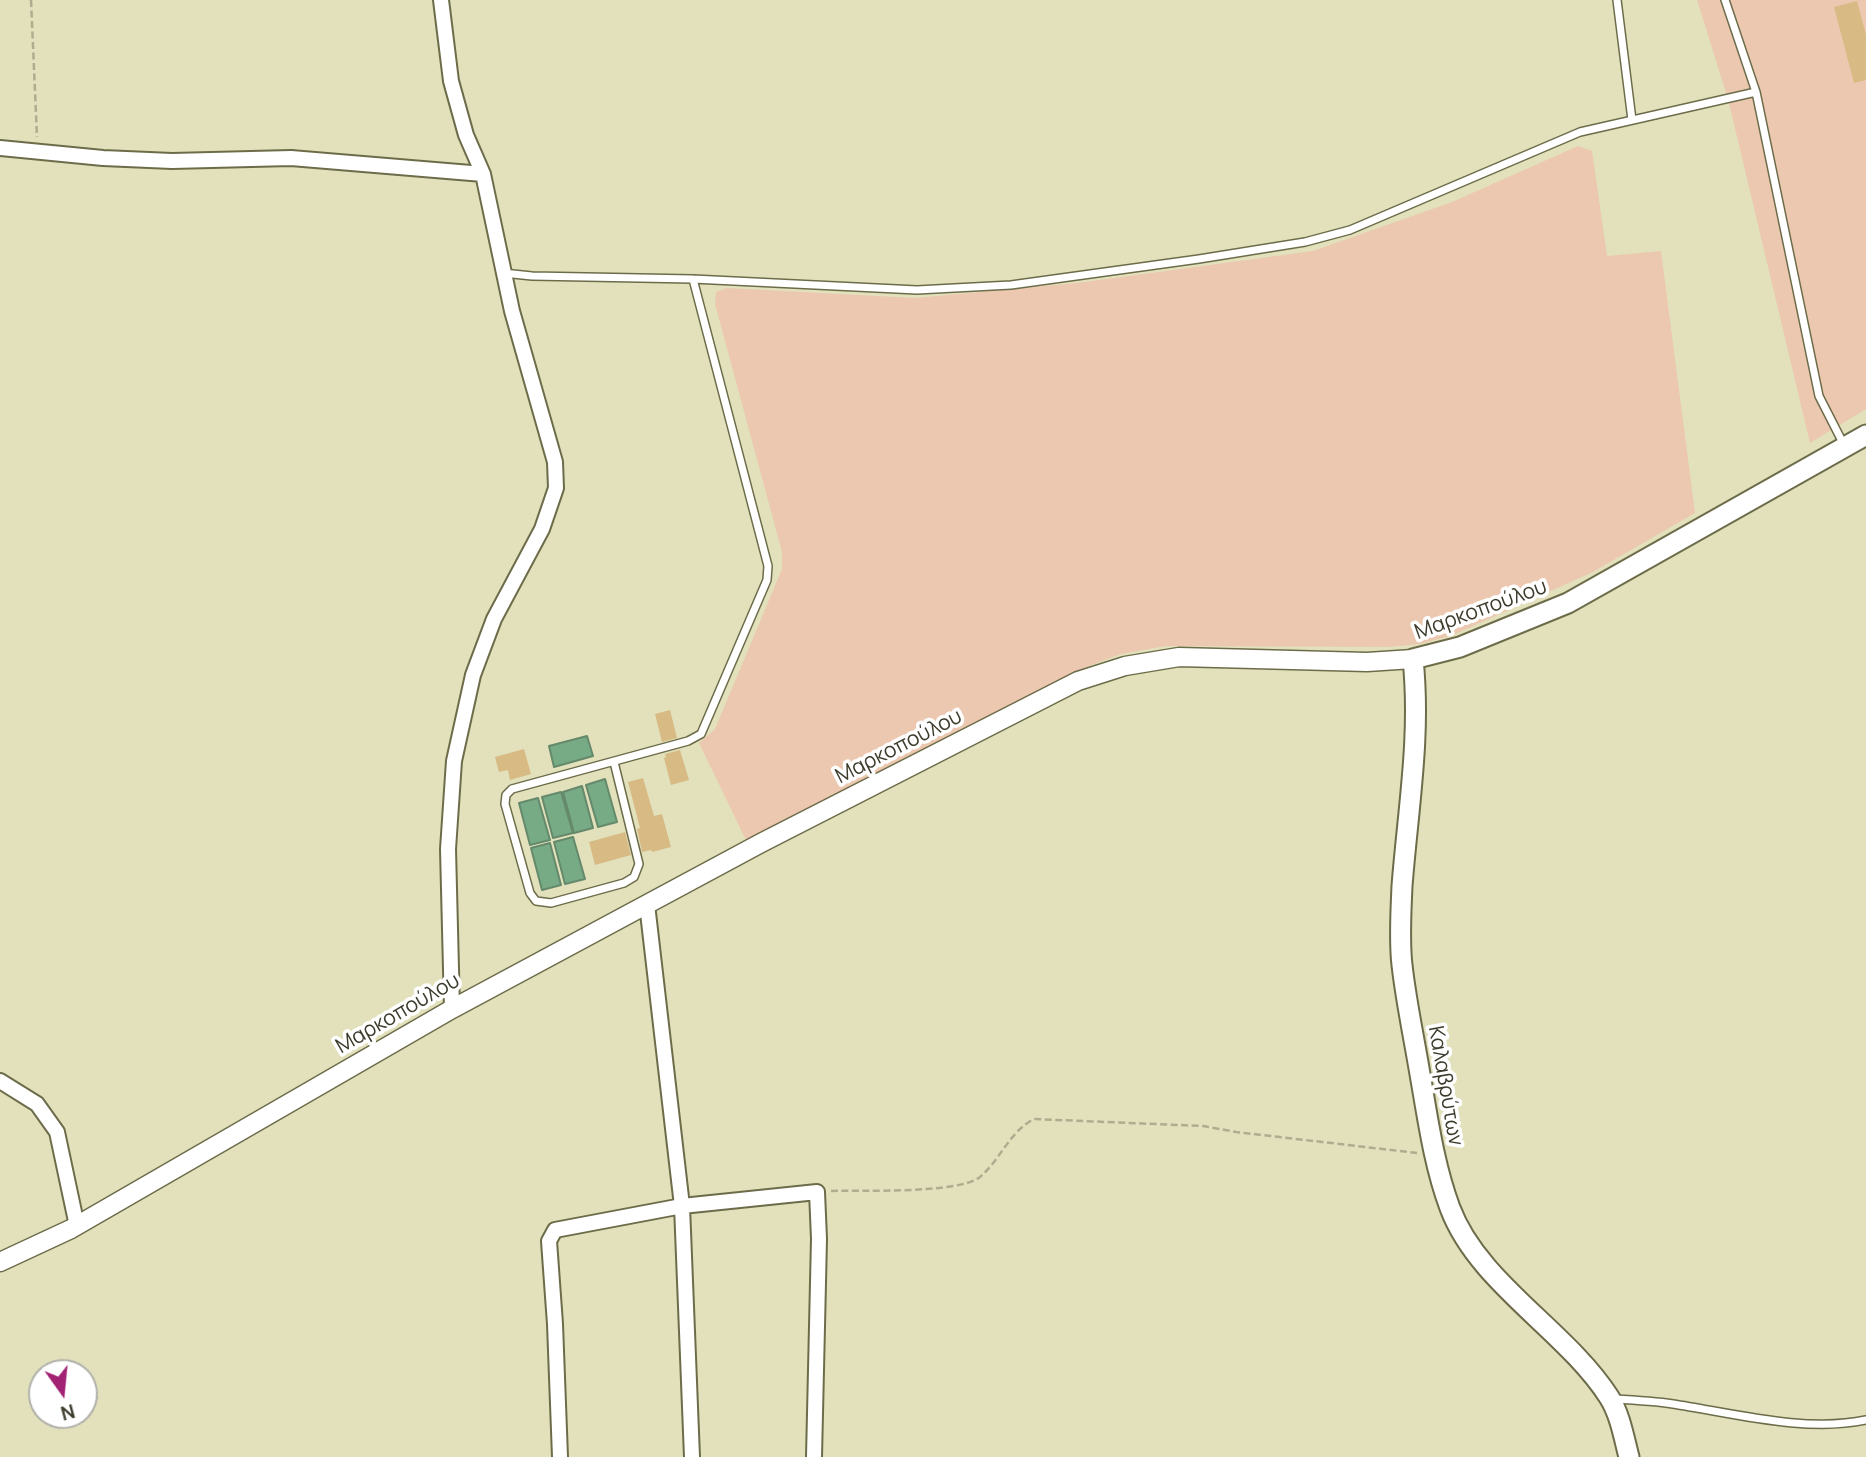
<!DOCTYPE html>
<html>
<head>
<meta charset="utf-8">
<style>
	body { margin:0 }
	#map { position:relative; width:1866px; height:1457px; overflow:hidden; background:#e2e1bc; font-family:Manrope,sans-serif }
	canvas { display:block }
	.north { position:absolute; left:28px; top:1359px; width:70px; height:70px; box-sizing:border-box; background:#fff; border:2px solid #b1b1ab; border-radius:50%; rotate:165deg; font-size:19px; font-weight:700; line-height:28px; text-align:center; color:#3c3b2c }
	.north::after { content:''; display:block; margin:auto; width:24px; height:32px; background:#a22274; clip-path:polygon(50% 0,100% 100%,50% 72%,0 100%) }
</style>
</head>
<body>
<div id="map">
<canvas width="1866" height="1457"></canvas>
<div class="north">N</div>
</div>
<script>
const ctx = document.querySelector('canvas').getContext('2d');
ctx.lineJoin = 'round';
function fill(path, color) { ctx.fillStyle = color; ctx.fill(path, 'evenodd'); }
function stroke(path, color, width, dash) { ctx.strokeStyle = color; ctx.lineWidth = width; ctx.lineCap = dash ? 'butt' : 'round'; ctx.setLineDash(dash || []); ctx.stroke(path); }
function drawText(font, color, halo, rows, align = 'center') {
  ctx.font = font + ' Manrope,sans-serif'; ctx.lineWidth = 7; ctx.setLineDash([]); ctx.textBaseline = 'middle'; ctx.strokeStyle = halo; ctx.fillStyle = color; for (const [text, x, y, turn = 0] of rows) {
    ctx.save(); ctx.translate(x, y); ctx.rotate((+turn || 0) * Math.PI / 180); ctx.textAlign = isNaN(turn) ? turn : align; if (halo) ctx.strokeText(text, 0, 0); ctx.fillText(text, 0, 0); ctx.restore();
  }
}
fill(new Path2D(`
	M1697,0H1866V409L1810,443L1728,99Z
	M1578,146L1592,151L1607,256L1661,251L1695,513L1593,572L1453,635L1420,644L1389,647L1166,646L1121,654L1089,666L747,842L699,743L715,729L782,569V552L715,304L716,292L727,288L915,298L1077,283L1313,251L1452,202Z`), '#ebc8af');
const water = new Path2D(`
	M587,736L593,756L554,767L549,746Z
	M605,779L617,822L598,827L586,785Z
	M582,786L593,828L574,833L563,792Z
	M561,792L573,833L553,838L542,797Z
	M538,798L550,840L530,845L519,803Z
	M573,837L585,879L565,884L554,842Z
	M550,843L561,885L542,890L531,848Z`);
fill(water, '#77ab86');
stroke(water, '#65896b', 2);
fill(new Path2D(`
	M1857,1L1866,35V80L1854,83L1834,7Z
	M670,710L677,738L662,742L655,714Z
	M524,749L531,774L510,780L508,770L499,772L495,757Z
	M680,750L689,780L671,785L664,758L666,757L665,754Z
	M643,778L654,816L662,814L671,847L652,852L651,850L642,852L637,829L640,828L628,782Z
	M625,832L631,855L595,865L589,842Z`), '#d8ba84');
const service = new Path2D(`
	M1617,0L1632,120
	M1725,0L1756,92L1819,396L1845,447
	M503,273L532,276L693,279L917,290L1011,285L1199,259L1305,242L1350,230L1580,132L1756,92
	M614,762L639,864L634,877L624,883L551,903L536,901L530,893L505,804L506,795L512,789L688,741L701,734L767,580L768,566L693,279
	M1614,1399C1634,1400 1654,1401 1673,1404C1732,1413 1807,1433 1866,1420`);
const minor = new Path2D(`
	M441,0L451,81L466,135L483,174L512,311L555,462L556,488L542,529L494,619L473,675L454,761L448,849L452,1009
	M0,148L103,158L172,161L291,158L483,174
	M647,904L682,1206L692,1457
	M0,1081L37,1104L57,1132L77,1226
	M560,1457L555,1324L549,1241L555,1230L682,1206L817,1192L819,1239L814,1457`);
const tertiary = new Path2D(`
	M0,1262L71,1229L452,1009L761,843L1078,681L1125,666L1179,657L1367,662L1413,659`);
const secondary = new Path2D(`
	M1629,1457C1624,1438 1620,1414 1609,1397C1566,1330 1478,1283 1450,1208C1434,1165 1428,1120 1420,1074C1414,1038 1406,1001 1402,965C1399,940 1401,911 1402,886C1408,809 1421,736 1413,659L1460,647L1568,603L1866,435`);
stroke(service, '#6d6c4a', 10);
stroke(minor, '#6d6c4a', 18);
stroke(tertiary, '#6d6c4a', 21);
stroke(secondary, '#6d6c4a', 23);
stroke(new Path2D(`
	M31,0L37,137
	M831,1191C861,1190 959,1194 980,1177C1001,1159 1009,1132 1034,1119L1203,1126L1236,1132L1417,1153`), '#aead8f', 2.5, [7, 3.5]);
stroke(service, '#fff', 7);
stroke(minor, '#fff', 14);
stroke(tertiary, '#fff', 18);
stroke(secondary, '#fff', 19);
drawText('21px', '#3c3b2c', '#fff', [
	["Μαρκοπούλου",1481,610,-20],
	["Μαρκοπούλου",899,747,-27],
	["Μαρκοπούλου",398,1014,-30],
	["Καλαβρύτων",1445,1086,80]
]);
</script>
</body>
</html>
